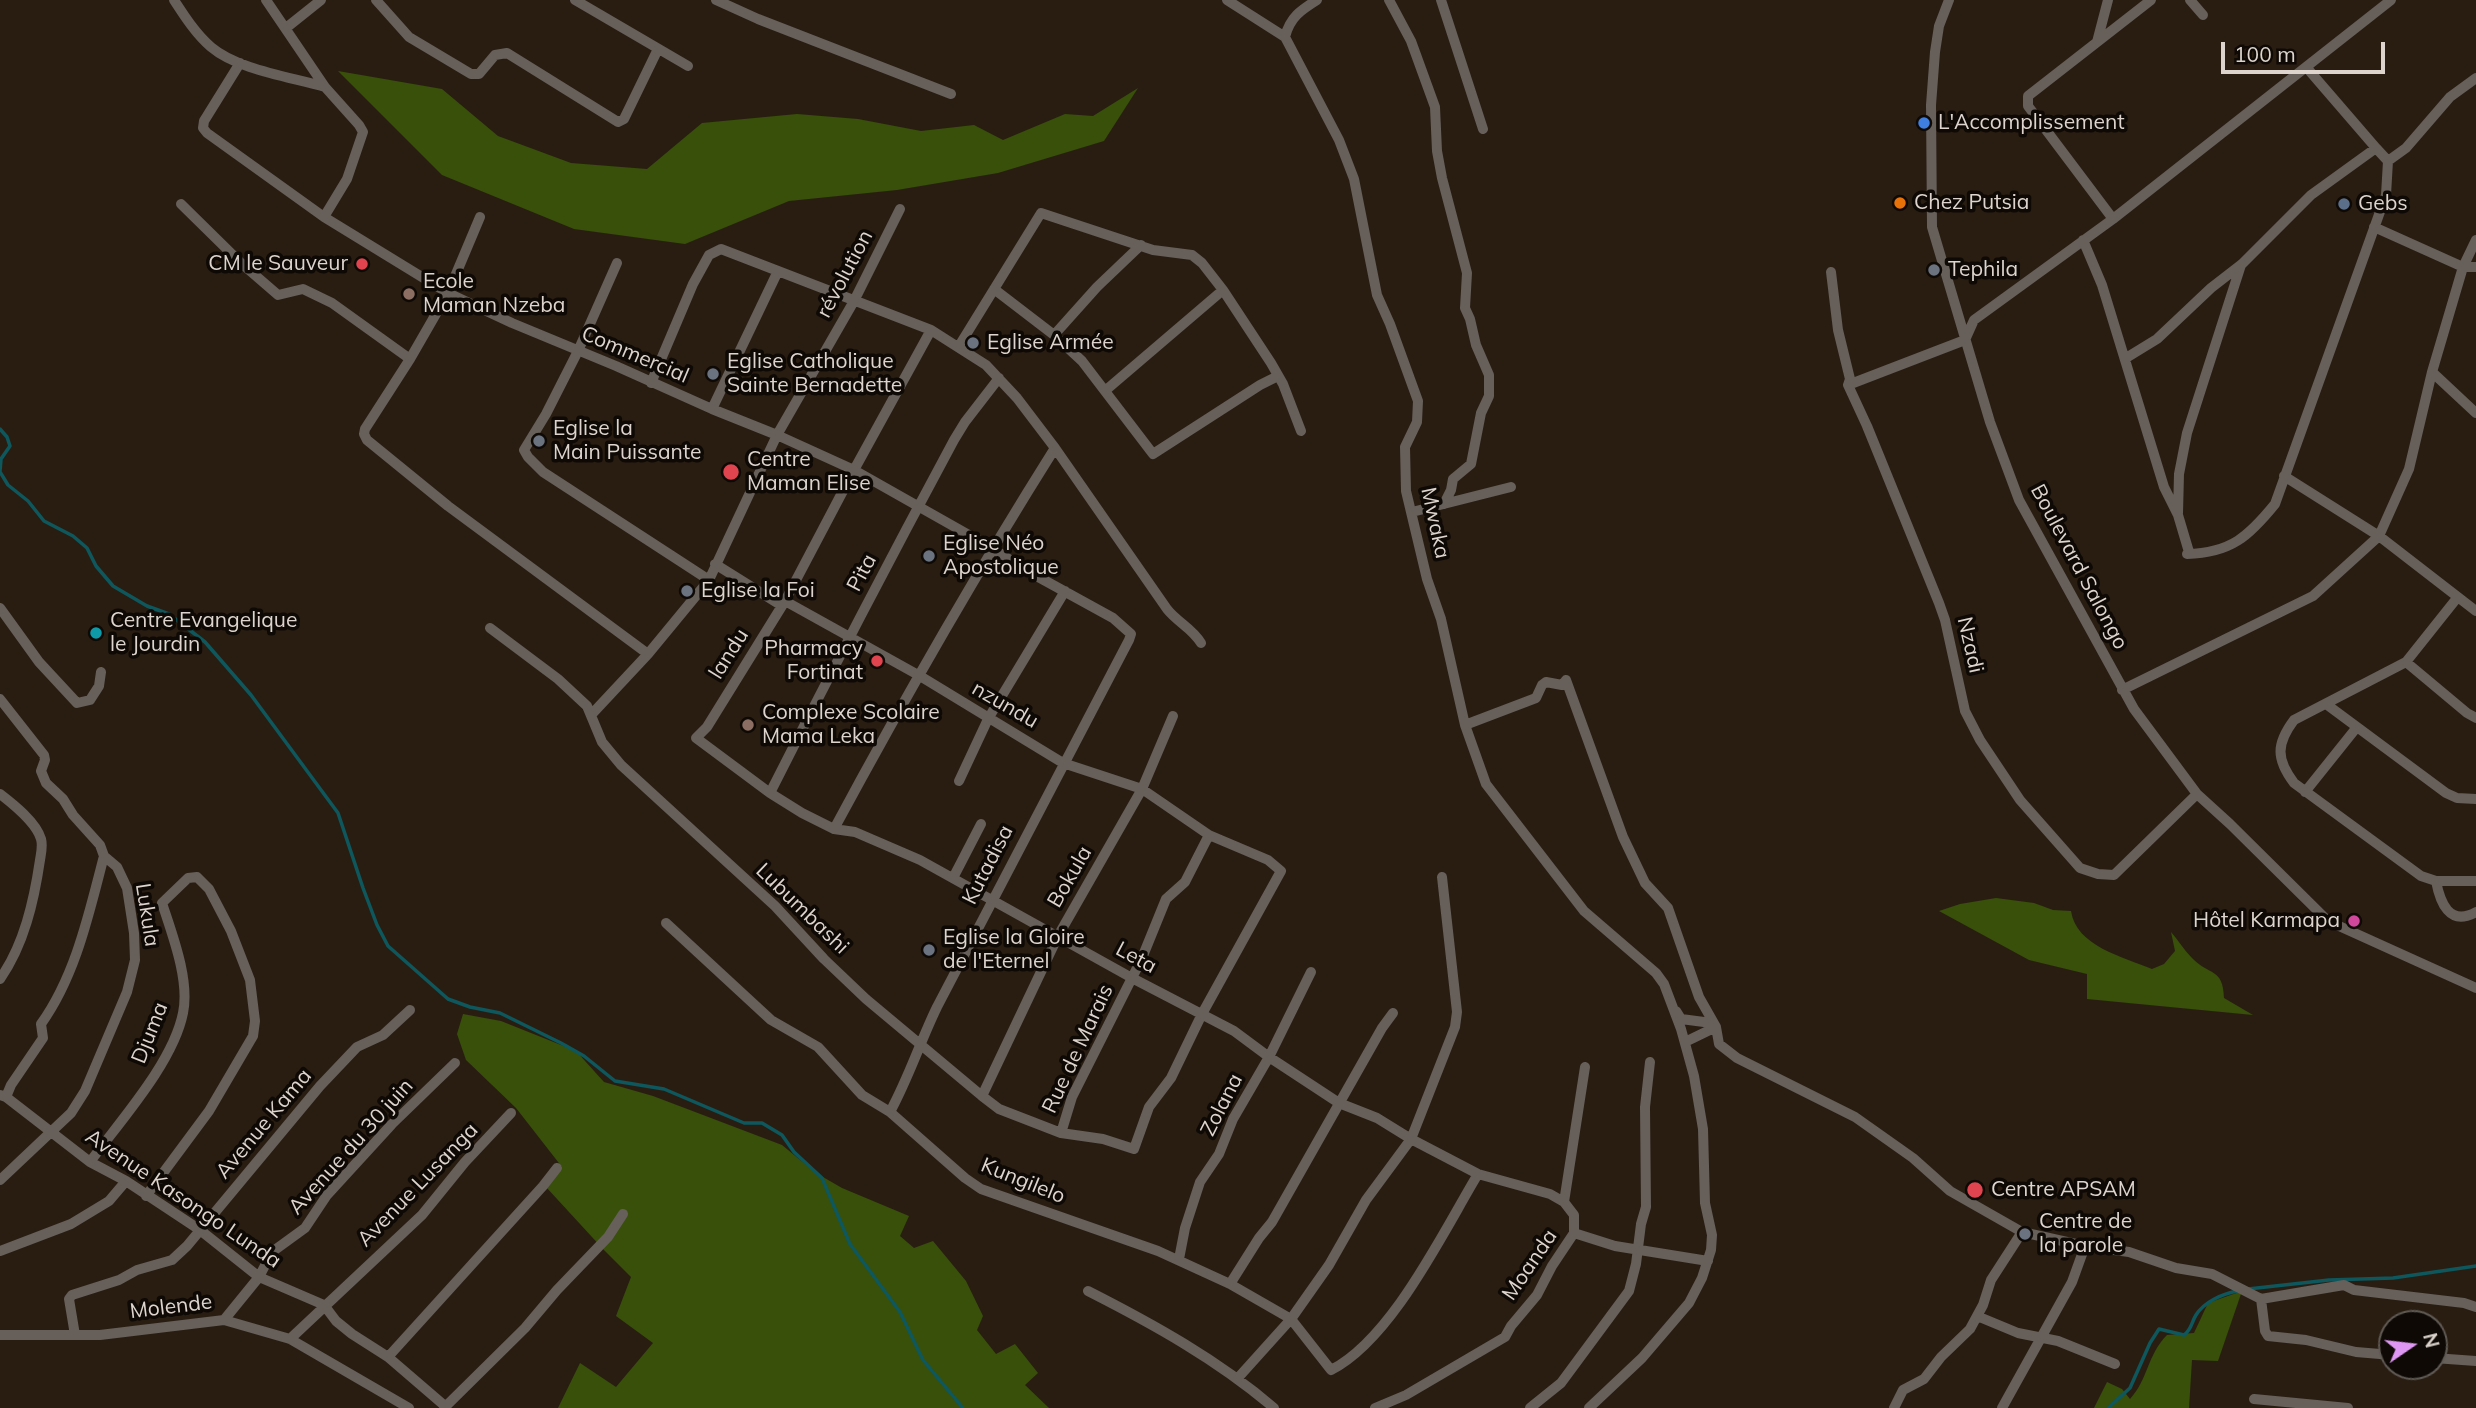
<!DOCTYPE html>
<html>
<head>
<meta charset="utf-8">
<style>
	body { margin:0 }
	#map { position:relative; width:2476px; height:1408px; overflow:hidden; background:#291d12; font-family:Mulish,sans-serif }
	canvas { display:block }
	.north { position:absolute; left:2378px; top:1310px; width:70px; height:70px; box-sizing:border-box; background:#0e0905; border:2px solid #605a55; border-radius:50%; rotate:76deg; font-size:19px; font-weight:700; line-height:28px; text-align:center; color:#dcd4cd }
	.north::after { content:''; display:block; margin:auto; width:24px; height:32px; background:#de98f3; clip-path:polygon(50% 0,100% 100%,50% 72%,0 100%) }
	.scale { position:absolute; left:2221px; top:42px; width:164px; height:32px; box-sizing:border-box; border:4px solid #dcd4cd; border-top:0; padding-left:9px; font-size:21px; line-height:24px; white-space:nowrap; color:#dcd4cd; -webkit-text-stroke:5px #0e0905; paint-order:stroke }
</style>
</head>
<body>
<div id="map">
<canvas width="2476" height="1408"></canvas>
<div class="north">N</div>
<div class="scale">100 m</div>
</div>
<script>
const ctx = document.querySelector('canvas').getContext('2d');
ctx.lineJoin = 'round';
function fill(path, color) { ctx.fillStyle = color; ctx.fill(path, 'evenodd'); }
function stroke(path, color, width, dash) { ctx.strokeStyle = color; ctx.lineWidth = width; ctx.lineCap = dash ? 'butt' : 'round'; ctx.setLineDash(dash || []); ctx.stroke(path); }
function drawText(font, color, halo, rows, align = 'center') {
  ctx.font = font + ' Mulish,sans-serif'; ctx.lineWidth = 7; ctx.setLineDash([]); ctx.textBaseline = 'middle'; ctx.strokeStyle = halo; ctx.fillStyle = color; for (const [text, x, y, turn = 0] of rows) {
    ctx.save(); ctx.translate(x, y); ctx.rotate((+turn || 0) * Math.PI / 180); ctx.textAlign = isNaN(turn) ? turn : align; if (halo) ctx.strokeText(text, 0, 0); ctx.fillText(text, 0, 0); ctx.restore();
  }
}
fill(new Path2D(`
	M338,71L442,89L498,136L571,163L647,169L702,123L797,114L858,119L921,131L974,125L1003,140L1065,114L1093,116L1138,88L1104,141L998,173L897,190L789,201L685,244L574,229L442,175Z
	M1996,898L2034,903L2053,910L2071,911C2076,946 2123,957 2152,969L2164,964L2175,951L2171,932C2178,940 2184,950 2192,958C2209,976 2223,967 2224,998L2253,1015L2087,999V974L2029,960L1939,911L1960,904Z
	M463,1014L501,1021L576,1051L604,1082L653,1096L782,1145L816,1173L842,1188L909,1216L900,1236L914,1248L933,1241L966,1281L983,1316L977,1330L996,1354L1015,1344L1038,1373L1025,1385L1049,1408H558L580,1363L616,1387L653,1343L616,1316L631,1277L603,1249L546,1187L562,1167L516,1108L466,1060L457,1034Z
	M2242,1291L2218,1361L2192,1360L2189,1408H2094L2107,1382L2122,1389L2130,1399C2148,1380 2147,1355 2167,1335L2194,1333L2208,1303Z`), '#38500a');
stroke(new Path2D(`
	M0,429L7,437L10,446L1,459L0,471
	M0,472L8,485L28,501L44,521L73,536L87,548L96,566L113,586L147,606L169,614L205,642L251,695L338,813L363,888L377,925L388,946L448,999L470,1007L500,1013L561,1043L584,1056L615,1081L664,1089L744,1123H762L782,1135L794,1152L822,1178L850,1244L900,1312L923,1360L963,1408
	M2248,1289L2329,1280L2393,1278L2476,1266
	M2108,1408L2130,1388L2150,1343L2159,1329L2184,1335C2192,1329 2191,1323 2196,1315C2204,1302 2222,1294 2237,1291`), '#0e575c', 3.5);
stroke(new Path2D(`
	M174,0C185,17 196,34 211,47C238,70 291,77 325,87
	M266,0L325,87L359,125L363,132L347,179L324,217
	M376,0L409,37L471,74H479L495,55L507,53L618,122L624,119L658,49
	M575,0L688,66
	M716,0L758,19L951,94
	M1227,0L1285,37L1339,140L1354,179L1377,295L1390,324L1418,401L1417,422L1405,447L1406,491L1427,579L1441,619L1465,725L1486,784L1584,911L1656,973L1664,984L1681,1029L1694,1076L1703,1129L1705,1203L1712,1235L1711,1250L1702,1278L1689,1303L1642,1358L1589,1408
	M1389,0L1411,41L1435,107L1437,151L1442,178L1467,273L1465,308L1470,319L1476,345L1489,375V396L1481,413L1471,464L1453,479L1451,490L1444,504
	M1441,0L1483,129
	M1949,0L1939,26L1935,52L1931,105L1932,227L1990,422L2019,500L2134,709L2197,794L2230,824L2328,921L2476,988
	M2190,0L2203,15
	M286,28L321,0
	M1285,37C1290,17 1301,10 1317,0
	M2097,42L2108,0
	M240,63L204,121L203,128L207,133L324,217L448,293L512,323L616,366L712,409L777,435L854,470L992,548L1022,568L1113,618L1131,634L1129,640L937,1007C920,1042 909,1077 890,1112
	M2307,68L2376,148
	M181,204L241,263L278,295L303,289L332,303L410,359
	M480,217L448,293L410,359L365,429L364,434L367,440L448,506L648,654
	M2113,219L2028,106V96L2151,0
	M2374,227L2463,267H2476
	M2083,240L2102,285L2164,487L2178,515L2189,552L2187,554C2231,553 2249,536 2275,504L2386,195L2388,161
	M617,263L578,351L546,414L524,450L528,457L543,472L709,580
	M1831,272L1838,330L1850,379L1848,385
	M994,289L1054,335L1082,361L1153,454L1260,385L1278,376
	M931,330L854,470L785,601L707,727L696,738L770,793L802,813L834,829L855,832L920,860L1132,978L1234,1031L1269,1057L1339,1103L1377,1118L1411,1139L1478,1174L1550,1194L1564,1202
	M1054,335L1097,287L1141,245
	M959,346L1041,213L1153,250L1192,255L1202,263L1223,290L1271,363L1283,384L1301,431
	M2126,358L2157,339L2211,288L2242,264L2311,195L2376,148L2388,161L2406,148L2450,97L2476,78
	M2432,372L2476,413
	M651,383L693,284L709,255L721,249L931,330L986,365L1017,398L1055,448L1167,609C1177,622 1192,628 1201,643
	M1106,390L1223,290
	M712,409L778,271
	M2284,476L2379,536L2476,611
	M1412,512L1511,487
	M2178,513L2179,474L2187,433L2241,265
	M2457,598L2406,662L2294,720C2276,744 2276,759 2294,783L2421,876L2436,881H2476
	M0,608L39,662L77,703L90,700L99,686L101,672
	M490,628L558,679L587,706L602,742L621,765L775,906L824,959L866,999L982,1096L999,1109L1061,1133L1103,1139L1134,1149L1149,1107L1171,1078L1202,1014L1281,871L1268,860L1209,835L1142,789L1063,763L920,676L785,601L779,604L715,564
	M2406,662L2467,713L2476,718
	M2122,690L2313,596L2379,536L2409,469L2432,372L2463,267L2476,240
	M0,699L44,755L45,760L41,771L46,783L63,799L73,815L100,845L104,856L117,867L127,888L134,933L135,960L127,992L85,1091L71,1113L0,1180
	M2326,704L2446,793L2457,798L2476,799
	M591,715L648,654L709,580L777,435L854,301L900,209
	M1465,725L1536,698L1542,685L1546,682L1562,685L1566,680L1623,837L1645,883L1668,908L1699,997L1716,1027L1719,1044L1737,1058L1855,1117L1913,1158L1950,1191L2022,1232L2085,1246L2129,1252L2176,1268L2212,1274L2261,1299L2344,1285L2354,1290L2464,1303L2476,1307
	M959,781L988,719L1065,591
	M2305,792L2357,727
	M770,793C830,674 891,557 954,440L965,422L999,378
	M0,794C13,804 36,822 41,839C43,846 41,853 40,860C34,901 24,945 0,979
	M2197,794L2114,875L2098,874L2080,868L2020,800L1980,740L1965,711L1945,620L1939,603L1867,426L1848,385L1965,340L1974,320L2113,219L2391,0
	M834,829C904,699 977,572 1055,448
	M953,878L981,824
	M2436,881C2440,902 2449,927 2476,912
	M666,923L771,1020L818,1047L862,1095L890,1112L965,1178L981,1189L1158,1251L1230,1284L1291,1319L1331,1370C1392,1339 1443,1232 1478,1174
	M1676,1011L1681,1019L1704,1022L1716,1027
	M1685,1042L1716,1027
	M0,1095L6,1097L90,1162L126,1181L200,1230L259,1277L324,1305L336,1321L352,1334L388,1357L445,1406
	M982,1096L1058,936L1142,789L1173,716
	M6,1097L11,1085L43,1038L41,1024C76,975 89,913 104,856
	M1061,1133L1072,1097L1142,958L1166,899L1185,882L1209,835
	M90,1162C120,1121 173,1063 183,1013C190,980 172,934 162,903L188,878L197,877L209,889L231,931L250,980L255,1021L253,1036L209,1111L146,1196
	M1574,1233L1615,1246L1708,1261
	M0,1251L71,1224L109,1201L126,1181
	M1179,1259L1185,1228L1200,1182L1219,1154L1233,1119L1269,1057L1311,972
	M1230,1284L1259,1238L1272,1222L1382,1028L1393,1013
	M1088,1291C1153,1324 1218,1360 1274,1408
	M2261,1299L2265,1331L2268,1336L2306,1340L2356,1352L2392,1355
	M1977,1316L2018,1333L2058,1341L2115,1364
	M224,1320L259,1277L272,1252L305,1228L327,1195L392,1124L455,1063
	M0,1335H100L224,1320L290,1339L409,1408
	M75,1335L69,1299L72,1295L119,1280L137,1270L172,1260L187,1246L320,1086L357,1047L383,1035L410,1010
	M290,1339L422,1215L465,1162L511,1113
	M388,1357L543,1186L557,1168
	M2434,1358L2476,1361
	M1237,1379L1291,1319L1329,1265L1366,1200L1411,1139L1455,1027L1457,1012L1442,877
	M2254,1399L2348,1408
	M444,1408L525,1328L557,1290L608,1237L623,1214
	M1375,1408L1406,1395L1505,1337L1511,1326L1537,1295L1552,1266L1574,1233V1215L1564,1202L1585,1067
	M1530,1408L1561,1383L1629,1291L1636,1264L1641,1224L1646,1207L1645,1107L1650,1062
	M1894,1408L1903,1390L1924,1379L1941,1357L1970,1329L1983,1305L1991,1280L2022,1232
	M2002,1408L2072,1282L2085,1246`), '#665f5a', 10);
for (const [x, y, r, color] of [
	[1924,123,7,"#3f7fe0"],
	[1900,203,7,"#e8710a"],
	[2344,204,7,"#5c6f8a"],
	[362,264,7,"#e0444e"],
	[1934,270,7,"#6b7280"],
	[409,294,7,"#8d6e63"],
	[973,343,7,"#6b7280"],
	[713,374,7,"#6b7280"],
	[539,441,7,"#6b7280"],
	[731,472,9,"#e0444e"],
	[929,556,7,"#6b7280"],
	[687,591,7,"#6b7280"],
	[96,633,7,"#0f9aa8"],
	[877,661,7,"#e0444e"],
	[748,725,7,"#8d6e63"],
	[2354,921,7,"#d1479c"],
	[929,950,7,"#6b7280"],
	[1975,1190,9,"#e0444e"],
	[2025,1234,7,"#6b7280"]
]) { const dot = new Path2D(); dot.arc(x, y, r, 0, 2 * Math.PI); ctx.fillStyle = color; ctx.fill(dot); stroke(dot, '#0e0905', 2.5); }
drawText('21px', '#dcd4cd', '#0e0905', [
	["L'Accomplissement",1938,123],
	["Chez Putsia",1914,203],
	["Gebs",2358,204],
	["CM le Sauveur",348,264,"right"],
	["Tephila",1948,270],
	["Ecole",423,282],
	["Maman Nzeba",423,306],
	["Eglise Armée",987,343],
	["Eglise Catholique",727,362],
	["Sainte Bernadette",727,386],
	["Eglise la",553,429],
	["Main Puissante",553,453],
	["Centre",747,460],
	["Maman Elise",747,484],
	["Eglise Néo",943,544],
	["Apostolique",943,568],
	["Eglise la Foi",701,591],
	["Centre Evangelique",110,621],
	["le Jourdin",110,645],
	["Pharmacy",863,649,"right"],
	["Fortinat",863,673,"right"],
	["Complexe Scolaire",762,713],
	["Mama Leka",762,737],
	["Hôtel Karmapa",2340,921,"right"],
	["Eglise la Gloire",943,938],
	["de l'Eternel",943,962],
	["Centre APSAM",1991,1190],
	["Centre de",2039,1222],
	["la parole",2039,1246]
], 'left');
drawText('21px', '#dcd4cd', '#0e0905', [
	["révolution",845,274,-62],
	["Commercial",635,355,23],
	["Mwaka",1435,523,78],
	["Boulevard Salongo",2079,567,62],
	["Pita",862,573,-62],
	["Nzadi",1970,645,77],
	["landu",729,654,-58],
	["nzundu",1005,705,30],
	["Kutadisa",988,865,-63],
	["Bokula",1070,877,-60],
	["Lubumbashi",802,909,44],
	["Lukula",147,915,81],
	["Leta",1136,958,28],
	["Djuma",150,1033,-68],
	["Rue de Marais",1078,1049,-65],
	["Zolana",1222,1105,-63],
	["Avenue Kama",264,1124,-50],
	["Avenue du 30 juin",351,1147,-48],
	["Kungilelo",1023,1181,22],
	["Avenue Lusanga",418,1185,-46],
	["Avenue Kasongo Lunda",183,1199,34],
	["Moanda",1530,1265,-56],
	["Molende",171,1307,-7]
]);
</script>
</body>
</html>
